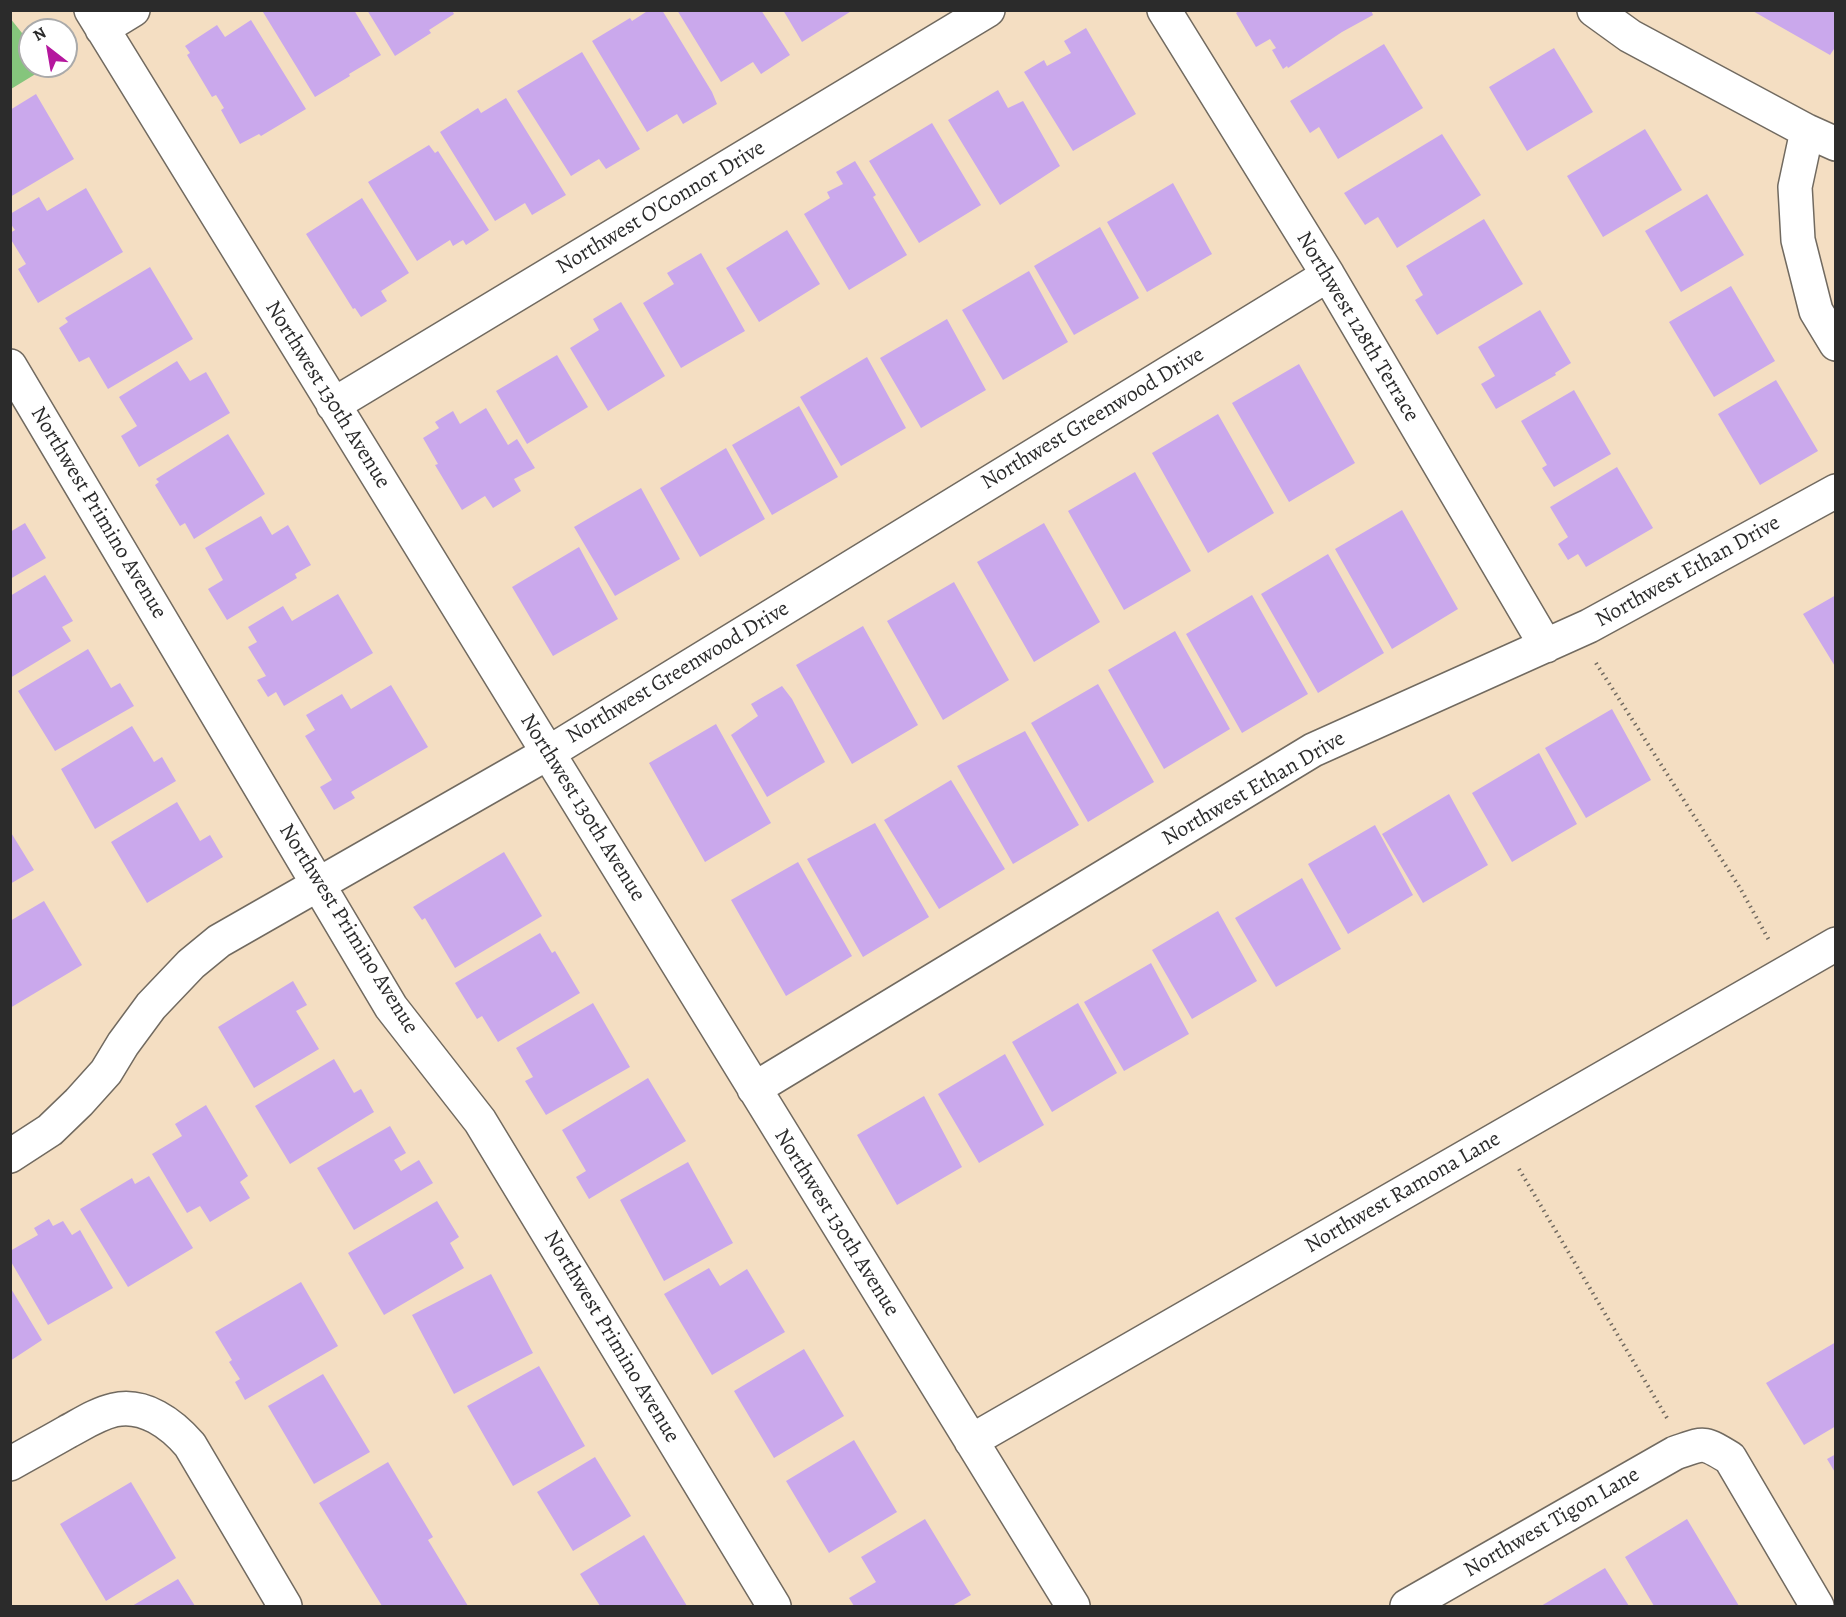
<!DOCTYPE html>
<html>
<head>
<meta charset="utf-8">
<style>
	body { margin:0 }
	#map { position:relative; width:1846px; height:1617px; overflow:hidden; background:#f4dec2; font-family:Alegreya,serif }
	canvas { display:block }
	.frame { position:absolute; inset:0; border:12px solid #2b2b2b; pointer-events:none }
	.north { position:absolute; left:18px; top:18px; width:60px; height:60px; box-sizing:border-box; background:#fff; border:2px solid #aaa; border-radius:50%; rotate:329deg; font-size:16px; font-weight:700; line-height:24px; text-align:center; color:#2b2b2b }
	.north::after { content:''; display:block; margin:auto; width:21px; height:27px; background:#b5179e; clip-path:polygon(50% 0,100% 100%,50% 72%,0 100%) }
</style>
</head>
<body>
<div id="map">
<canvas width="1846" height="1617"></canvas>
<div class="frame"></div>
<div class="north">N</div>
</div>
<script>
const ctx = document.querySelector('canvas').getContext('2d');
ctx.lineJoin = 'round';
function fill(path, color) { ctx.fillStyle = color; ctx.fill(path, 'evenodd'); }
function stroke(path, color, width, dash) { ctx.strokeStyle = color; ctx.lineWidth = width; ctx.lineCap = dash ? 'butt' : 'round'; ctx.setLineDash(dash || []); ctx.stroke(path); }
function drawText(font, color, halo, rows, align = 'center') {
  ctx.font = font + ' Alegreya,serif'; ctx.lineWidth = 6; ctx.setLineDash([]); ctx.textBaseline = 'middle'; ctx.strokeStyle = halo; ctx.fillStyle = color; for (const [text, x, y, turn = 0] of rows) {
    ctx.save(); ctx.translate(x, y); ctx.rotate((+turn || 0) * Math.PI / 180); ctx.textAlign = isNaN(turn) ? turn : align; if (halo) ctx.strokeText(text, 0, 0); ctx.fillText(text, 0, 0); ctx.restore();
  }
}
fill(new Path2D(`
	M10,18L30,43V66L47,67L11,89Z`), '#85c57c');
fill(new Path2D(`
	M265,10H354L381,55L349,74L350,76L315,97L263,12Z
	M367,10H452L454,14L429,30L431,33L395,56Z
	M649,10H662L712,92L717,104L683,124L677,114L647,132L592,41L630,18L632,21Z
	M677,10H761L790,55L761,74L753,62L721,82Z
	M783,10H853L802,42Z
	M1240,10H1371L1373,15L1342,32L1288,68L1287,66L1283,69L1272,50L1276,48L1270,39L1256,47L1236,13Z
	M1751,10H1836V46L1830,55Z
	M251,20L306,109L261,136L259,134L240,144L221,110L224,108L216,95L212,97L187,55L190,53L185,46L217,25L225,37Z
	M1086,28L1136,114L1073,151L1024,72L1044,60L1047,66L1071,53L1064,41Z
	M1384,44L1423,108L1338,159L1319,127L1310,133L1290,101Z
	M1554,48L1593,112L1527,151L1489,87Z
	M582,52L640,149L606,169L599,159L571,176L517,91Z
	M998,90L1008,108L1023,101L1060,166L1000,205L948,120Z
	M36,94L74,159L10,197V110Z
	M506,98L566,195L532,215L525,203L495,221L440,132L478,108L481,113Z
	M932,123L981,205L919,243L869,161Z
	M1645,129L1682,190L1603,237L1567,176Z
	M1442,134L1481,195L1397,248L1378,217L1365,225L1344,193Z
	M429,145L435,153L438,151L489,230L466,245L463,240L453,246L450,240L417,261L368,182Z
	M855,161L876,195L873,197L907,255L849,290L804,214L830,198L827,192L843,184L836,172Z
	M1173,183L1212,254L1147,292L1107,222Z
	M86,188L123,252L38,303L18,269L26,264L10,238V233L15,230L10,223V214L39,197L47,211Z
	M1707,194L1744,255L1681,292L1645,231Z
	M362,198L409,273L381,291L387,301L361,317L355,308L353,309L306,234Z
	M1484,219L1523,284L1437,335L1415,300L1423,295L1406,266Z
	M1100,227L1139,298L1074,335L1034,266Z
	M787,230L820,284L759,322L726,268Z
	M701,253L745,331L681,368L643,303L674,284L667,273Z
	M150,267L193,339L108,389L89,357L79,362L59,328L68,322L65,318Z
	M1029,271L1068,342L1003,380L962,310Z
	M1731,286L1775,361L1714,397L1669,322Z
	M621,302L665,376L608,411L570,348L599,330L593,319Z
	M1540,310L1571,363L1555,373L1556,375L1496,409L1481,384L1495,376L1478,347Z
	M947,319L986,390L921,428L880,358Z
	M557,355L588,407L527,444L496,391Z
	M867,357L906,428L841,466L800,397Z
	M177,361L190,381L206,372L230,413L139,467L121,436L137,426L119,397Z
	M1299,364L1355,463L1289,502L1232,403Z
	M1776,380L1818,451L1760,485L1718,414Z
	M1574,390L1611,454L1554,487L1542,468L1547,465L1521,421Z
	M799,406L838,477L772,515L732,445Z
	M486,408L508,445L517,439L535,468L514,479L521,491L493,508L485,496L462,510L435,465L438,464L423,438L439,428L435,422L453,411L460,424Z
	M1218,414L1274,513L1208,553L1152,453Z
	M228,434L265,494L194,539L185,523L180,526L155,485L159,482L156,479Z
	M726,448L765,519L700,557L660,488Z
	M1617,467L1653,528L1586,567L1578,554L1568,560L1558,544L1568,537L1550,507Z
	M1135,472L1191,571L1124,610L1068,511Z
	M641,488L680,559L615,596L574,527Z
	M1402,510L1458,609L1392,649L1335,549Z
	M261,516L272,535L288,525L311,565L295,574L297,578L227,620L208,589L223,580L205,548Z
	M25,523L46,558L10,579V532Z
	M1044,523L1100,622L1034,662L977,562Z
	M579,547L618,619L553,656L512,587Z
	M1328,554L1384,653L1318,693L1261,594Z
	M45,575L73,621L62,627L71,641L10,678V596Z
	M954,582L1009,680L943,720L887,621Z
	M338,594L373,653L284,706L276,692L268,697L257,680L266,676L248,647L257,642L248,627L283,606L292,621Z
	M1252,595L1308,694L1242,733L1186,634Z
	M1836,595V668L1803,614Z
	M863,626L918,725L852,764L796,665Z
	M1175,631L1230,729L1164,769L1108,670Z
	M88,649L111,688L120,683L134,706L55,751L18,691Z
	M1098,684L1154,782L1088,822L1031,723Z
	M391,685L428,747L351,792L355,798L334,810L320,787L332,780L305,736L315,730L306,715L342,694L351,709Z
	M782,686L792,699L825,762L767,797L731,735L758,716L751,704Z
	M1612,709L1651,780L1586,818L1545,748Z
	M716,724L771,823L705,862L649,763Z
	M132,726L154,762L162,757L176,781L95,829L61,769Z
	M1025,731L1079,825L1013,864L957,766Z
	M1539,753L1577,824L1512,862L1472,793Z
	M951,780L1005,869L939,909L884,820Z
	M1449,794L1488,865L1423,903L1382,834Z
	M177,802L200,841L210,835L223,857L147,903L111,842Z
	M875,823L929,917L863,957L807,859Z
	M1375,825L1413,895L1348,934L1308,864Z
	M10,831L34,870L10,884Z
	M504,852L542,916L455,968L425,918L422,920L413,907Z
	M798,862L852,956L786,996L731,900Z
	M1302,878L1341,949L1276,987L1235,918Z
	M44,901L82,965L10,1008V921Z
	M1218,911L1257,981L1192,1019L1152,950Z
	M540,933L552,953L555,951L580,993L498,1042L482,1016L477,1019L455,983Z
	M1151,963L1189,1034L1124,1071L1084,1002Z
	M293,981L307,1005L296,1011L319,1049L254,1088L218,1027Z
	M593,1003L630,1067L546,1115L525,1081L533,1077L516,1048Z
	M1078,1003L1117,1073L1052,1112L1012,1042Z
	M1005,1054L1044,1125L979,1163L938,1094Z
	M334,1059L354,1093L361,1089L374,1112L290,1164L255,1106Z
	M648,1078L686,1141L589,1199L576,1177L586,1171L562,1130Z
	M924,1096L962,1167L897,1205L857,1135Z
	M206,1105L248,1176L240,1182L250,1198L210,1222L200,1206L187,1213L152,1154L182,1136L175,1124Z
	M390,1126L406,1153L394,1160L401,1171L419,1160L433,1183L354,1230L317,1168Z
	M688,1162L733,1243L664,1281L620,1200Z
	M149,1176L193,1248L128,1287L80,1209L132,1178L135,1184Z
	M437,1201L459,1237L450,1243L464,1268L384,1315L348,1253Z
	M49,1219L53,1226L63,1221L72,1235L80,1230L113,1288L48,1325L10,1260V1251L38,1235L34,1228Z
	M709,1268L720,1286L747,1269L785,1332L712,1375L664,1294Z
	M491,1274L533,1353L454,1394L412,1315Z
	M301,1282L338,1346L245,1400L235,1382L240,1379L229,1362L232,1360L215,1332Z
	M10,1287L42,1340L10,1361Z
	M1836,1342V1426L1804,1445L1766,1383Z
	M804,1349L844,1416L774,1458L734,1391Z
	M539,1366L585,1446L513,1486L467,1406Z
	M323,1374L370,1452L314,1484L268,1406Z
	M854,1440L897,1512L829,1553L786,1481Z
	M1836,1454V1474L1827,1459Z
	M595,1457L631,1516L573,1551L537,1492Z
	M388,1462L433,1537L428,1540L468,1606H382L319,1503Z
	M131,1482L176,1558L106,1601L60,1524Z
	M925,1519L971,1595L952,1606H854L849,1598L876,1582L861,1557Z
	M1687,1519L1739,1606H1654L1625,1557Z
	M644,1535L687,1606H600L580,1574Z
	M1605,1568L1629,1606H1541Z
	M178,1579L195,1606H132Z`), '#caa8ec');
const street = new Path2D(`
	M91,10L1073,1606
	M1164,10L1328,275L1546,646
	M1594,10L1630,36L1807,131L1836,144
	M102,29L133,10
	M1807,131L1795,187L1798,240L1816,311L1836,344
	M10,366L391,1007L480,1121L774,1606
	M333,405L988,10
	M754,1089L1313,750L1589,626L1836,491
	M10,1156L50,1130L79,1102L106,1072L123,1044L151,1006L191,964L219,941L548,753L1328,275
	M971,1441L1836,944
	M10,1464C29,1453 48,1443 67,1432C82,1424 97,1414 114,1410C144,1403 172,1424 190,1445L285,1606
	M1407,1606L1675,1453C1705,1443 1702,1441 1730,1458L1817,1606`);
stroke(street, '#716a60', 36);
stroke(new Path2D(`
	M1596,663L1740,888L1770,942
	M1519,1169L1667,1418`), '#716a60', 4, [1.5, 4.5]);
stroke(street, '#fff', 33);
drawText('22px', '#2b2b2b', '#fff', [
	["Northwest O'Connor Drive",661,208,-31],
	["Northwest 128th Terrace",1357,327,59],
	["Northwest 130th Avenue",327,395,58],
	["Northwest Greenwood Drive",1093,419,-31],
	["Northwest Primino Avenue",98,513,59],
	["Northwest Ethan Drive",1688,572,-29],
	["Northwest Greenwood Drive",678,673,-31],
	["Northwest Ethan Drive",1254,789,-30],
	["Northwest 130th Avenue",582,808,58],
	["Northwest Primino Avenue",348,929,58],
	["Northwest Ramona Lane",1403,1193,-30],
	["Northwest 130th Avenue",836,1223,58],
	["Northwest Primino Avenue",611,1337,59],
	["Northwest Tigon Lane",1552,1523,-30]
]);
</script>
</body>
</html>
